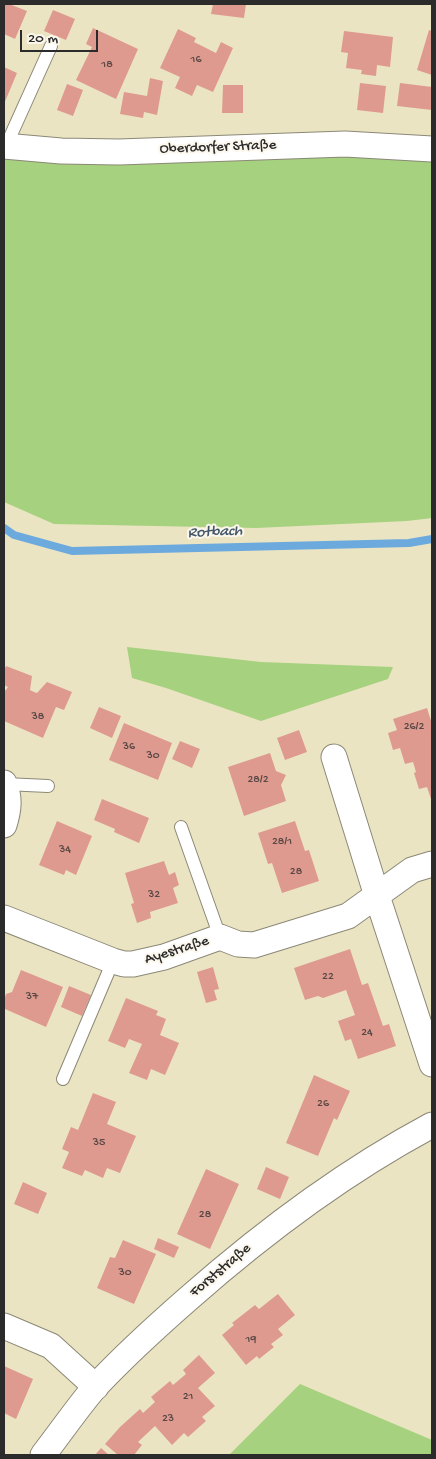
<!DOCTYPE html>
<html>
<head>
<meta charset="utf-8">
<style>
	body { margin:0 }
	#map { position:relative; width:436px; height:1459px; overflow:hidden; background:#ebe4c3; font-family:"Gochi Hand",sans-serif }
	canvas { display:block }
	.frame { position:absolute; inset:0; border:5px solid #2b2b2b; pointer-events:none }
	.scale { position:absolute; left:20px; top:30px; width:78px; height:22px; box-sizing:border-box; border:2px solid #2b2b2b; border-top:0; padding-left:6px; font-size:15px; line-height:18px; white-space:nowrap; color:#2b2b2b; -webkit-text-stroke:4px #fbf7ec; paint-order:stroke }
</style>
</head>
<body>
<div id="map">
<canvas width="436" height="1459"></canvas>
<div class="frame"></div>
<div class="scale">20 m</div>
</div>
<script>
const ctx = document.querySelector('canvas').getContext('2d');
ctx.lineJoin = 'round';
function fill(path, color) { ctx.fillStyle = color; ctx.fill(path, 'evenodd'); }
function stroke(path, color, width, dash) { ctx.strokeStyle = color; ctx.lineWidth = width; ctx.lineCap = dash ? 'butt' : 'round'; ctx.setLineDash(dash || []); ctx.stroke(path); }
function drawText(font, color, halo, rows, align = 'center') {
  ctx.font = font + ' "Gochi Hand",sans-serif'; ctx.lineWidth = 4; ctx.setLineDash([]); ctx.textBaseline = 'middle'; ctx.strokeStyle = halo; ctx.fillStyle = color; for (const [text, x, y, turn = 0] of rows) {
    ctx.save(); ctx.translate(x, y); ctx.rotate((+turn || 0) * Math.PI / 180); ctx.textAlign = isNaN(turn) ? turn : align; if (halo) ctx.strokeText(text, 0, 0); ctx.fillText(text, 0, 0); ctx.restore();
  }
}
fill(new Path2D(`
	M327,155L432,160V518L407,521L256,528L54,524L4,502V156Z
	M127,647L261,662L393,667L388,679L261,721L166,688L132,678Z
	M300,1384L432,1440V1455H229Z`), '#a6d17e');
stroke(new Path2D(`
	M4,528L14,535L72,551L409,543L432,539`), '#6caade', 8);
fill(new Path2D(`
	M4,4H9L27,11L15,39L4,34Z
	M213,4H246L244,18L211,14Z
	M53,10L75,19L66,40L44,31Z
	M93,28L138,49L116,99L76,80L92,47L86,44Z
	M178,29L196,38L194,42L216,53L221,42L233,48L213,92L197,85L192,96L175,88L180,77L160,68Z
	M429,30L432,31V75L417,70Z
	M344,31L393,37L390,67L377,65L376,76L361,74L362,70L346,68L348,53L341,52Z
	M4,67L17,73L4,104Z
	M150,78L163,81L157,115L144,112L143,118L120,114L124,92L147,96Z
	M360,83L386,86L383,113L357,110Z
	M400,83L432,87V110L397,106Z
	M67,84L83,90L73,116L57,110Z
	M223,85H243V113H222Z
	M6,666L32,676L30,690L34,692L37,693L47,682L72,692L64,710L56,707L43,738L4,721V691L6,690L8,687L4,685V671Z
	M99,707L121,716L112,738L90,728Z
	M427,708L432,724V798L431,799L427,787L419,789L414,773L416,772L413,762L405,764L400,748L393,750L388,733L397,730L393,719Z
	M124,723L172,743L158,780L109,760Z
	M299,730L307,752L285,760L277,738Z
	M180,741L200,749L192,768L172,759Z
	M270,753L276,771L286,775L281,785L286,801L244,816L228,767Z
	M102,799L149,818L139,843L114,832L115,829L94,820Z
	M57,821L92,836L76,875L66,870L64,875L39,865Z
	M295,821L305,851L309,850L319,881L282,893L272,863L268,864L258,833Z
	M164,861L169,875L175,872L179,885L173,888L178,903L150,912L151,918L137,923L131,904L134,903L125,873Z
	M350,949L362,985L368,983L383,1026L389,1024L396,1046L358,1059L351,1039L345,1041L338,1021L355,1015L346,990L323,998L318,996L305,1000L294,968Z
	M213,967L219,989L214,990L217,1000L206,1003L197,972Z
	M21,970L63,987L46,1027L5,1009L4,1008V1000L6,994L12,992Z
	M69,986L91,995L82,1016L61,1007Z
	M126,998L158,1011L156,1015L166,1019L160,1035L179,1043L165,1075L151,1069L147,1080L129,1073L142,1044L129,1039L125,1048L108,1041Z
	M314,1075L350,1091L337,1120L334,1118L318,1156L286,1143Z
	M93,1093L116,1102L107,1124L136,1136L120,1173L107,1168L103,1178L85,1170L82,1176L62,1168L69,1152L62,1149L71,1127L78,1130Z
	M266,1167L289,1177L280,1199L257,1189Z
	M206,1169L239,1184L210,1249L177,1234Z
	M23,1182L47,1193L38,1214L14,1204Z
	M158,1238L179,1247L174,1258L154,1249Z
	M123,1240L156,1254L134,1304L97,1288L110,1257L115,1258Z
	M278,1294L295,1315L278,1329L283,1335L271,1344L274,1347L259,1359L257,1356L246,1365L222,1335L234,1325L232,1323L255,1305L259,1309Z
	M199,1355L215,1373L198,1388L215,1406L202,1417L206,1421L188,1437L184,1433L172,1445L155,1426L138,1442L142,1445L134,1455H118L105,1444L120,1427L140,1409L143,1413L155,1402L151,1397L170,1381L173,1385L186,1374L183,1370Z
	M4,1366L33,1379L16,1419L4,1413Z
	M101,1448L109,1455H95Z`), '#de9a8f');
const service = new Path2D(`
	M6,146L51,46
	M5,784L48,786
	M181,827L220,937
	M63,1079L113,961`);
const minor = new Path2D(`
	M4,146L61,151L119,152L345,144L432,149
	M334,757L377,896L432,1064
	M4,783C10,798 9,809 4,825
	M4,918L113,961L124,964H133L164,957L220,937L238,944L254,945L348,916L412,870L432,864
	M4,1326L51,1346L96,1387
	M43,1455C61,1432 77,1408 96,1386C125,1355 157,1326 189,1298C264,1232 344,1172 432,1125`);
stroke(service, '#8b8877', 14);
stroke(minor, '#8b8877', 27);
stroke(service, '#fff', 12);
stroke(minor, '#fff', 25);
drawText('12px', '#584744', null, [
	["16",196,60],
	["18",107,65],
	["38",38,717],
	["26/2",414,727],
	["36",129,747],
	["30",153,756],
	["28/2",258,780],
	["28/1",282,842],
	["34",65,850],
	["28",296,872],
	["32",154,895],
	["22",328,977],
	["37",32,997],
	["24",367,1033],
	["26",323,1104],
	["35",99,1143],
	["28",205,1215],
	["30",125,1273],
	["19",251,1340],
	["21",188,1397],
	["23",168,1419]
]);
drawText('15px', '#2b2b2b', '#fbf7ec', [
	["Oberdorfer Straße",218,148,-2],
	["Ayestraße",177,951,-17],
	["Forststraße",221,1271,-40]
]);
drawText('italic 16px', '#42576a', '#fbf7ec', [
	["Rotbach",215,533,-2]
]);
</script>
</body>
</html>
